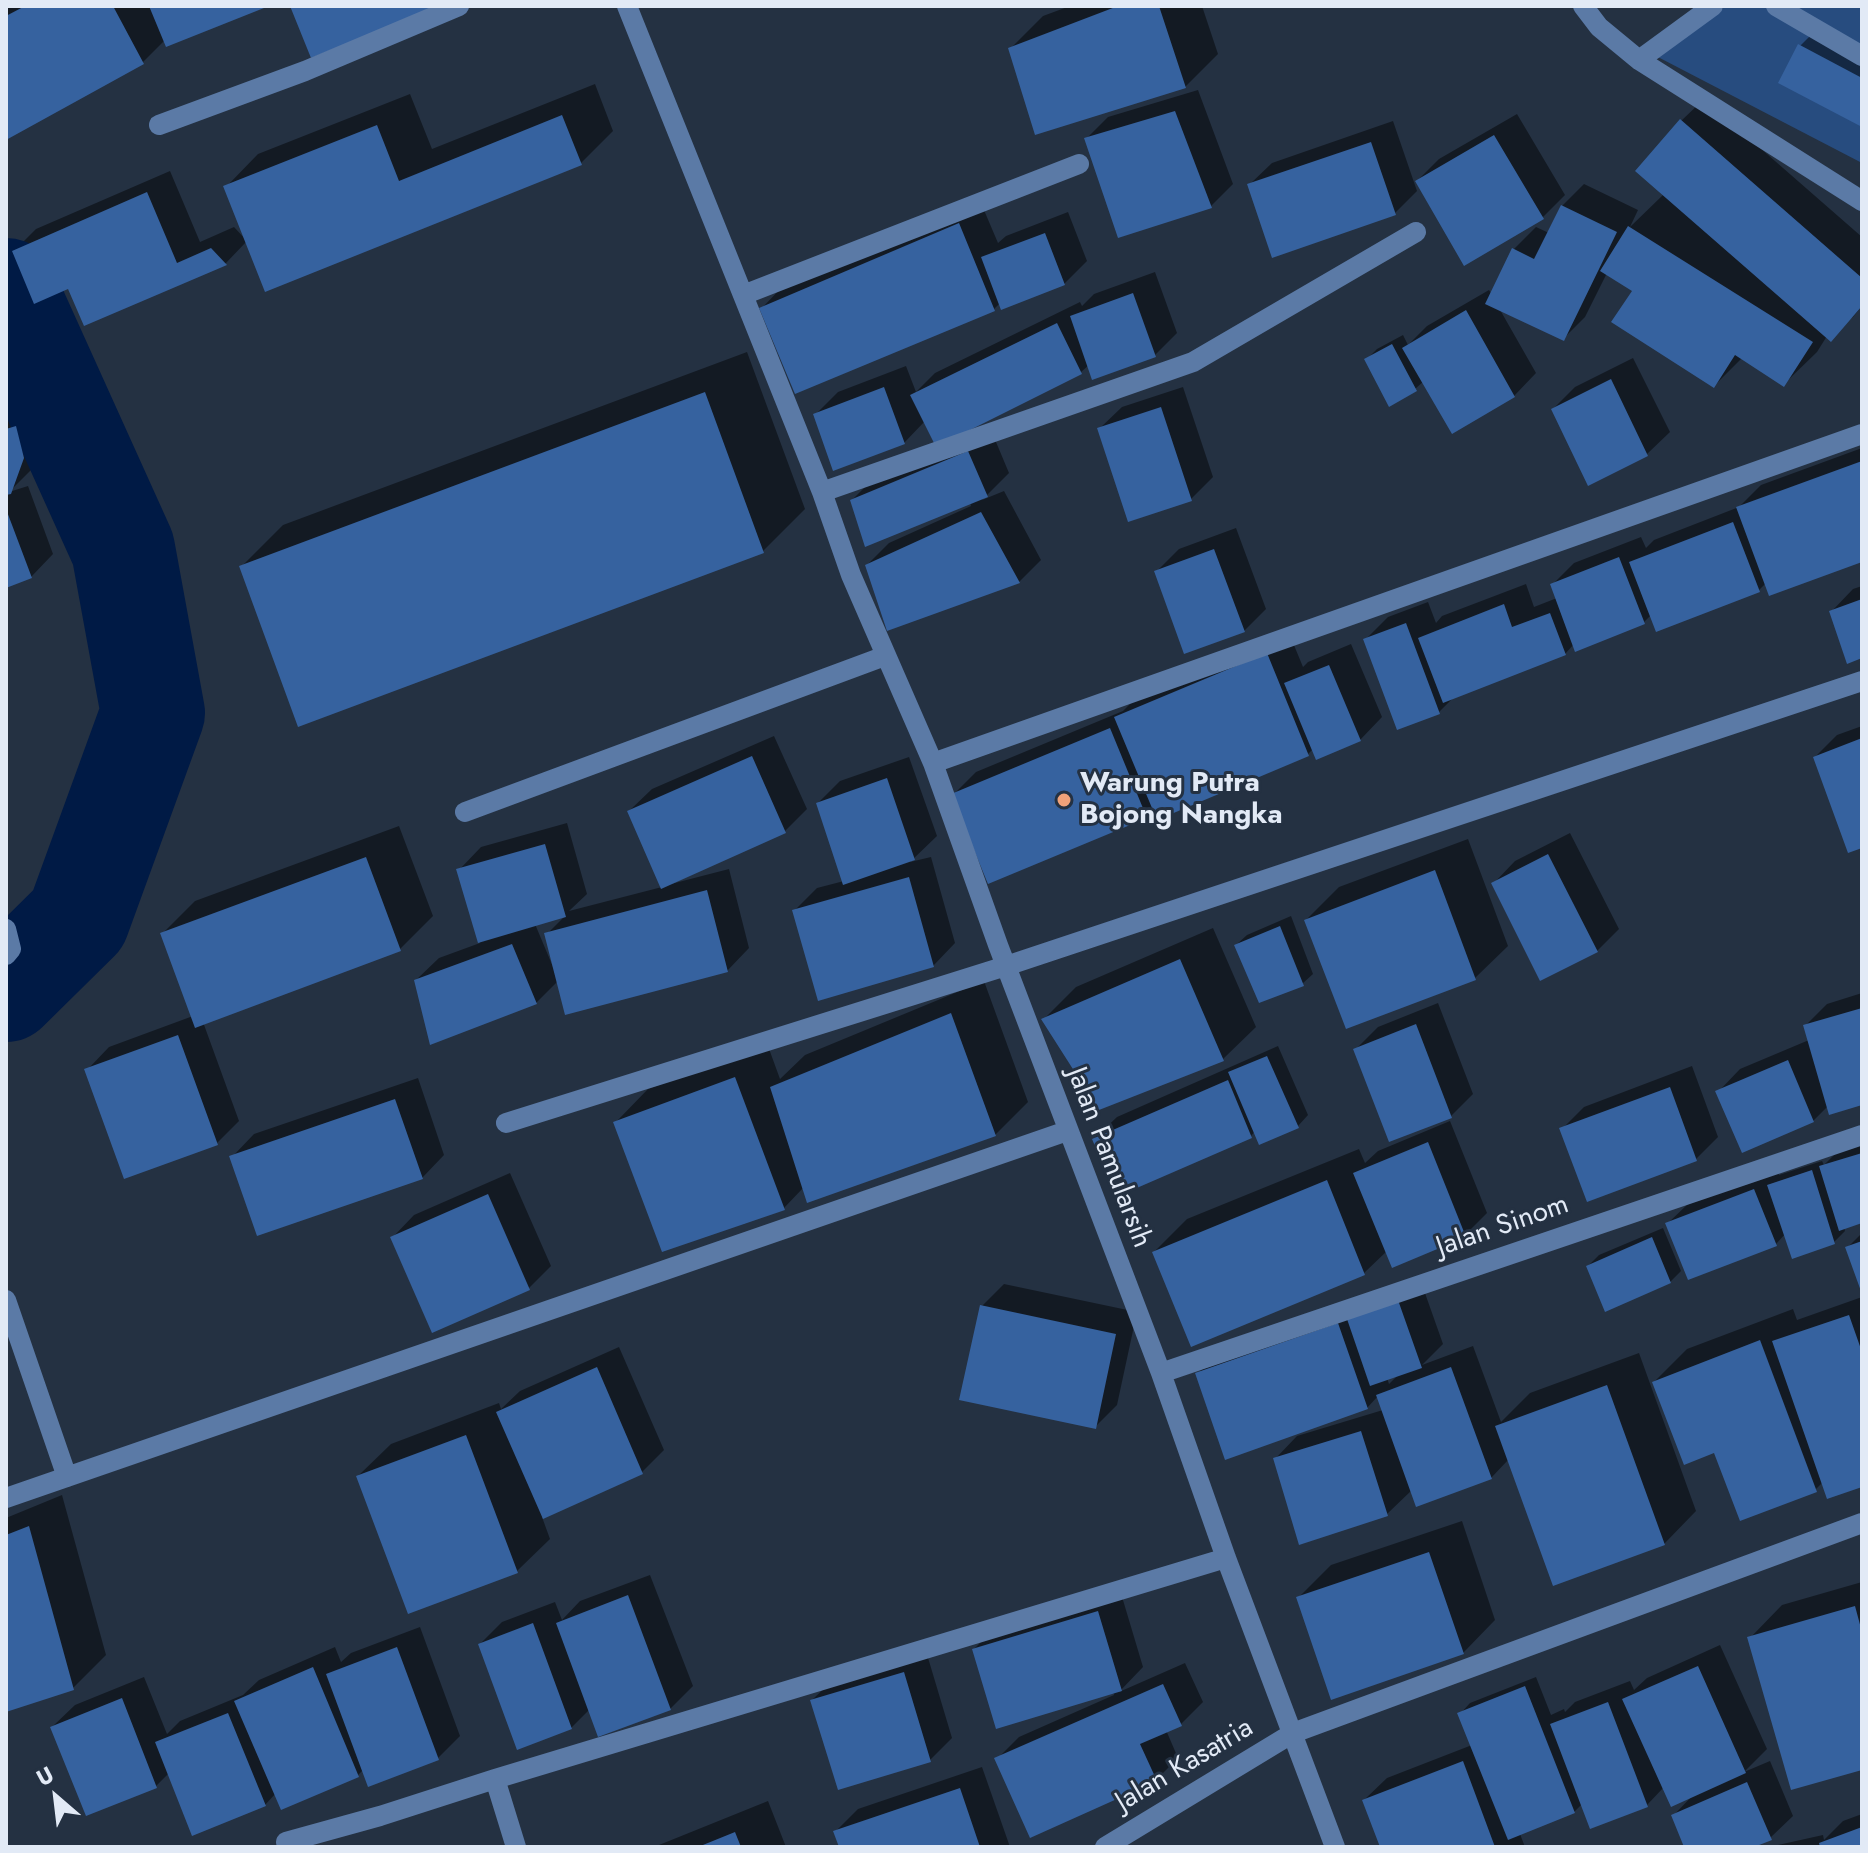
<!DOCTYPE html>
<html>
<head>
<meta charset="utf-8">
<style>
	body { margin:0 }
	#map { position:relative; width:1868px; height:1853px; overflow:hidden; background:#243142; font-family:Jost,sans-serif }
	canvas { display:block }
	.frame { position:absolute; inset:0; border:8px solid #e2eaf6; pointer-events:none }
	.north { position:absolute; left:16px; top:1757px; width:80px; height:80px; -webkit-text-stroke:6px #243142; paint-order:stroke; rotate:332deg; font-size:22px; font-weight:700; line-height:32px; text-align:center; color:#e2eaf6 }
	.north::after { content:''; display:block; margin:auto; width:28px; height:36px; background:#e2eaf6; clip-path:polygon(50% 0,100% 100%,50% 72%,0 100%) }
</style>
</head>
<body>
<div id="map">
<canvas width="1868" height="1853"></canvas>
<div class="frame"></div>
<div class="north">U</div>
</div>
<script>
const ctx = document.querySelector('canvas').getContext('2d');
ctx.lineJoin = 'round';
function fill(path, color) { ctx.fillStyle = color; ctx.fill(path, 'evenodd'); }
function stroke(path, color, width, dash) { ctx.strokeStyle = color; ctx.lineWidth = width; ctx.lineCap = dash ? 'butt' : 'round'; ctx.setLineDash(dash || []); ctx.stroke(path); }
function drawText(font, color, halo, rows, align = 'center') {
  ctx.font = font + ' Jost,sans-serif'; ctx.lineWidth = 6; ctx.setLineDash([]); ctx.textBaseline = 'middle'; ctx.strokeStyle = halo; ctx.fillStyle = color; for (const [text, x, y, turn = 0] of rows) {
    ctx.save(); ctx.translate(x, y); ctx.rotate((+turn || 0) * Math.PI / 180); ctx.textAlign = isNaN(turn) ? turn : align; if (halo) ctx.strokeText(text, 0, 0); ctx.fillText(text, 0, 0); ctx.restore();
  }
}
fill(new Path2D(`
	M1726,6H1862V163L1656,56Z`), '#274c7f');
fill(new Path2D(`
	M6,6H264L165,40L143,62L6,137Z
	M1070,6H1202L1218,54L1185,87L1010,49L1043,16Z
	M1822,24L1862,45V123L1800,46Z
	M595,84L613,131L581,163L247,241L226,263L85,324L69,287L14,251L36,229L170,171L200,242L234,227L247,241L226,187L258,154L410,94L432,149Z
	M1198,90L1233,184L1211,206L1086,139L1108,117Z
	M1704,99L1862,237V306L1853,317L1827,336L1817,352L1784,384L1742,358L1714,386L1635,290L1607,273L1585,317L1563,339L1499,308L1536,373L1514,396L1424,381L1415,389L1366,360L1377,349L1403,335L1408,345L1427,326L1489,290L1492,295L1514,249L1536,227L1549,233L1562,206L1584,184L1638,210L1630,227L1664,194L1681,121Z
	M1517,114L1565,195L1543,217L1417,181L1439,159Z
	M1393,121L1417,191L1395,213L1249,185L1272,163Z
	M981,203L998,243L1006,236L1068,212L1087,261L1064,284L1000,303L994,309L796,392L761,309L783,286Z
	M1155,272L1177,333L1155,355L1089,365L1081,372L925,421L904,443L815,415L838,392L906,366L916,392L935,373L1080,302L1082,306L1094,294Z
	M747,352L805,509L763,551L241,567L283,525Z
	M1633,358L1670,432L1647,454L1589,483L1553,409L1575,387Z
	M1183,387L1213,477L1191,499L1099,429L1122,407Z
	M38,405L45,434L32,469L9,492L28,486L53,554L31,577L6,586V414Z
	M991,430L1009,473L982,500L1004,491L1041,560L1019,582L867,565L889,543L971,506L970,502L852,500L874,478Z
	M1862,448V560L1766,583L1759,590L1651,615L1644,622L1574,644L1565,654L1454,697L1439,712L1365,640L1388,617L1428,602L1436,623L1442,616L1526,584L1534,607L1557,598L1552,585L1574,563L1641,537L1646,548L1654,540L1739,507L1761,485Z
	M1236,528L1266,609L1244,631L1157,571L1179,549Z
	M1862,586V656L1831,612L1853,589Z
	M1289,633L1303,667L1308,662L1351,644L1382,717L1360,740L1313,749L1308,754L1154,808L1146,816L953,795L976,772L1123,711L1139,695Z
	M1862,726V846L1815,757L1837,735Z
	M774,736L807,809L785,831L671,884L729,869L749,948L727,971L559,980L536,1003L416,980L439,958L480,943L459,870L481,847L567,823L587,894L569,911L662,887L629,811L652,789ZM565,916L547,934L555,966L553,967L535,924Z
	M909,757L937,836L910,862L931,857L955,943L933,966L795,910L817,888L844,881L818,803L840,781Z
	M399,826L433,916L400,949L203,1022L239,1121L217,1143L87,1070L109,1047L193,1016L162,934L195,901Z
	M1570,833L1619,929L1597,951L1493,884L1515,861Z
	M1468,839L1508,946L1475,978L1306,920L1339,887Z
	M1291,916L1313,974L1302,984L1236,945L1247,935Z
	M1213,928L1256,1027L1223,1059L1044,1019L1076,987Z
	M984,981L1028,1102L995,1135L804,1187L784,1208L616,1122L648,1089L768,1046L780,1079L805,1055Z
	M1862,993V1103L1828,1106L1813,1121L1718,1092L1740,1069L1809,1040L1805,1026L1827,1004Z
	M1438,1003L1473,1094L1450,1117L1356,1049L1378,1027Z
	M1278,1046L1308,1115L1298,1126L1255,1131L1251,1136L1094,1139L1117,1117Z
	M1692,1066L1718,1137L1696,1159L1562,1129L1584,1107Z
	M418,1078L444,1155L422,1178L232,1157L254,1134Z
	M1450,1121L1487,1213L1465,1235L1387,1251L1364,1273L1154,1252L1187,1219L1359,1149L1365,1163L1378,1151Z
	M1862,1139V1221L1844,1227L1845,1231L1834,1242L1786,1233L1776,1244L1667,1224L1690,1202L1776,1168L1779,1175L1822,1161L1824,1165L1844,1145Z
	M510,1173L551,1266L529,1288L392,1238L414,1215Z
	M1663,1228L1681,1271L1670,1282L1588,1266L1599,1255Z
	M1862,1233V1289L1847,1248Z
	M1420,1279L1443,1344L1422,1365L1473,1346L1501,1422L1530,1393L1639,1353L1696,1511L1664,1544L1509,1459L1491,1478L1412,1490L1387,1514L1275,1459L1297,1436L1383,1410L1378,1396L1367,1408L1197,1374L1220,1352ZM1400,1373L1389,1384L1387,1378Z
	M1004,1284L1137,1312L1117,1405L1095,1427L982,1306Z
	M1862,1297V1485L1823,1482L1815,1490L1716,1450L1654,1382L1687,1349L1793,1309L1797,1320Z
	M619,1347L664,1450L642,1472L542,1517L550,1539L517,1571L358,1476L391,1444L499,1403L501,1409L520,1391Z
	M62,1495L106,1655L73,1688L6,1710V1518Z
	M1462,1521L1495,1620L1463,1653L1298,1598L1331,1565Z
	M650,1575L693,1686L670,1709H590L571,1728L480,1644L502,1622L555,1602L562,1620L580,1601Z
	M1862,1582V1768L1750,1638L1782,1605Z
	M1120,1590L1143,1667L1119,1692L1185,1663L1203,1702L1181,1724L1166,1730L1178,1758L1156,1780L997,1759L1019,1737L1114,1695L1113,1692L974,1649L996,1627Z
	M420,1627L460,1736L438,1758L364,1769L358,1775L276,1793L265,1805L169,1773L156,1786L87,1814L52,1727L75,1705L144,1677L167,1734L180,1721L243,1695L259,1680L335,1647L341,1662L351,1653Z
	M1720,1645L1767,1749L1744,1772L1770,1761L1793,1816L1770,1838L1749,1847H1686L1673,1816L1693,1795L1664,1787L1647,1805L1583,1803L1574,1812L1520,1834L1525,1847H1382L1364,1800L1387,1778L1472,1745L1460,1714L1470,1703L1536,1677L1551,1715L1564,1709L1565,1712L1575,1702L1630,1681L1634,1690L1647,1678Z
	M926,1651L952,1738L930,1760L812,1700L835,1678Z
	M982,1767L1010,1847H841L836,1831L858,1809Z
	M768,1801L786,1847H654Z
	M1862,1814V1847H1769L1823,1835L1824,1840L1843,1821Z`), '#0007');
stroke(new Path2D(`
	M6,290L123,549L153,713L78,919L6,990`), '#001a45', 104);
fill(new Path2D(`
	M25,6H113L144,64L6,140V16Z
	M149,6H269L166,47Z
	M290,6H441L311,58Z
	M1118,6H1159L1186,88L1035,135L1008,48Z
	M1798,44L1862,78V127L1778,83Z
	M1175,111L1212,208L1118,238L1084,138Z
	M562,115L582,165L265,292L223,186L377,125L399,181Z
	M1680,119L1862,278V306L1831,342L1635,171Z
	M1494,135L1544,219L1464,266L1415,181Z
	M1371,142L1396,215L1272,258L1247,184Z
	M147,192L177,263L211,248L227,265L84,326L68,289L34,304L12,251Z
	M1561,205L1617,232L1564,341L1485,304L1512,248L1534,259Z
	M959,223L995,311L795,394L759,308Z
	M1628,226L1813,342L1784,387L1735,355L1714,388L1611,322L1632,291L1600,271Z
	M1045,233L1065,285L1001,310L981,257Z
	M1133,293L1156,357L1092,380L1070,316Z
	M1466,310L1515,397L1452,434L1402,348Z
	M1057,323L1082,374L936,447L910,395Z
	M1392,344L1417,391L1389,407L1364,359Z
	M1611,379L1648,456L1588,486L1551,409Z
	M884,387L905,444L833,471L813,414Z
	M705,392L764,553L298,727L239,566Z
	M1161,407L1192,501L1128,522L1097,428Z
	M16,426L24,458L11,494L6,495V429Z
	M968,451L988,497L865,547L850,500Z
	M1862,461V562L1769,596L1736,507Z
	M6,509L32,578L6,588Z
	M981,512L1020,583L887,631L865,565Z
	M1733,522L1760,592L1656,632L1629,562Z
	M1214,549L1245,632L1184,654L1154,571Z
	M1619,557L1645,624L1575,652L1550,584Z
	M1862,599V658L1847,664L1829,611Z
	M1504,604L1512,627L1550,613L1566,655L1443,703L1418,638Z
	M1406,623L1440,714L1397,730L1363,639Z
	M1267,653L1309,756L1157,820L1114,717Z
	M1329,665L1361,741L1316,760L1284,683Z
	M1110,728L1147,818L988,884L951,794Z
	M1862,738V848L1848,853L1813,757Z
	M752,756L786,833L661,889L627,811Z
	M887,778L915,860L843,885L816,803Z
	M545,844L566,917L478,943L456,869Z
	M1548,854L1598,952L1540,981L1491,883Z
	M366,857L401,951L195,1028L160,933Z
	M1435,870L1476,980L1346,1029L1304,920Z
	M909,877L934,967L818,1001L792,910Z
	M707,890L728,972L565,1015L544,933Z
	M1280,926L1304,986L1259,1003L1234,945Z
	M512,944L537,1004L430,1045L414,980Z
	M1180,959L1224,1061L1099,1110L1041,1019Z
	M1862,1008V1105L1829,1115L1803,1025Z
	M951,1013L996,1136L807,1203L770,1087Z
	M1416,1024L1452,1118L1389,1142L1353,1049Z
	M178,1035L218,1145L124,1179L84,1069Z
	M1267,1056L1299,1128L1259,1145L1228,1072Z
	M1788,1060L1814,1122L1742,1153L1715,1091Z
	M735,1077L785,1210L662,1252L613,1122Z
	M1228,1080L1252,1138L1116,1197L1092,1139Z
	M1670,1087L1697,1161L1587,1202L1559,1128Z
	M395,1099L423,1179L257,1236L229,1156Z
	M1428,1142L1466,1237L1392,1268L1353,1173Z
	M1862,1153V1223L1839,1231L1819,1166Z
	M1812,1170L1835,1244L1792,1259L1767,1185Z
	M1327,1180L1365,1275L1191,1347L1152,1252Z
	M1754,1189L1777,1246L1688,1280L1665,1223Z
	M488,1194L530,1290L432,1333L390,1237Z
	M1652,1237L1671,1283L1605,1312L1586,1266Z
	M1862,1241V1294L1845,1247Z
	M1398,1300L1422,1368L1370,1386L1347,1319Z
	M980,1305L1116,1334L1096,1429L959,1400Z
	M1849,1315L1862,1352V1487L1827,1499L1772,1341Z
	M1338,1323L1368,1409L1225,1460L1195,1373Z
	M1760,1340L1817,1492L1740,1521L1714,1453L1684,1465L1652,1382Z
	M597,1367L643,1474L543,1519L496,1412Z
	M1451,1367L1492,1479L1416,1507L1376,1395Z
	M1607,1385L1665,1545L1553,1586L1495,1426Z
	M1361,1431L1388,1516L1299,1545L1273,1458Z
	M466,1435L518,1573L408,1614L356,1476Z
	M29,1526L74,1690L6,1712V1535Z
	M1429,1552L1464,1654L1331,1700L1296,1597Z
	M628,1595L671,1710L598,1737L556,1623Z
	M1855,1606L1862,1632V1770L1791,1790L1747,1637Z
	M1098,1611L1122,1691L996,1729L972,1649Z
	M533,1623L572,1729L517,1750L478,1644Z
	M397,1647L439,1760L368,1787L326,1674Z
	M1698,1666L1746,1773L1671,1807L1622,1699Z
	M313,1667L359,1777L281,1810L234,1701Z
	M904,1672L931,1762L838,1790L810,1700Z
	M1163,1684L1182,1726L1140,1744L1157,1781L1030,1838L994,1758Z
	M1525,1686L1575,1813L1508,1840L1457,1713Z
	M122,1698L157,1788L86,1816L50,1727Z
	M1608,1702L1648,1807L1590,1829L1550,1724Z
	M228,1713L266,1806L192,1836L155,1742Z
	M1463,1761L1495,1847H1380L1362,1800Z
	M1747,1782L1772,1840L1754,1847H1684L1671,1815Z
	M960,1788L980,1847H839L833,1831Z
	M1862,1827V1847H1820L1819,1843Z
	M735,1832L741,1847H698Z`), '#36629f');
stroke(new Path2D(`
	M627,6L822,492L851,575L933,763L998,945L1161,1373L1226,1558L1335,1847
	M1583,6L1599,27L1639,60L1862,201
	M1776,6L1862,56
	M1639,60L1713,6
	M159,125L305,71L459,6
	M743,295L1079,164
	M822,492L1193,362L1416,232
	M933,763L1862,434
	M465,812L885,656
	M6,929L11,949L6,955
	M506,1123L1006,966L1862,681
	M6,1300L67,1477
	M1161,1373L1862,1135
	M6,1498L1067,1131
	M495,1779L516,1847
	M286,1842L380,1816L495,1779L1226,1558
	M1105,1847L1293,1733L1862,1523`), '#5b7aa6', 20);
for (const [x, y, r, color] of [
	[1064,800,8,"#f0a27a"]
]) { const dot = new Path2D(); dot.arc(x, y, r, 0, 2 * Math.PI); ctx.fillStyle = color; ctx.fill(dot); stroke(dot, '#243142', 3); }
drawText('bold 28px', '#e2eaf6', '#243142', [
	["Warung Putra",1080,784],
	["Bojong Nangka",1080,816]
], 'left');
drawText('28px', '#e2eaf6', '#243142', [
	["Jalan Pamularsih",1108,1158,69],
	["Jalan Sinom",1503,1227,-19],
	["Jalan Kasatria",1185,1766,-31]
]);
</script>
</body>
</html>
